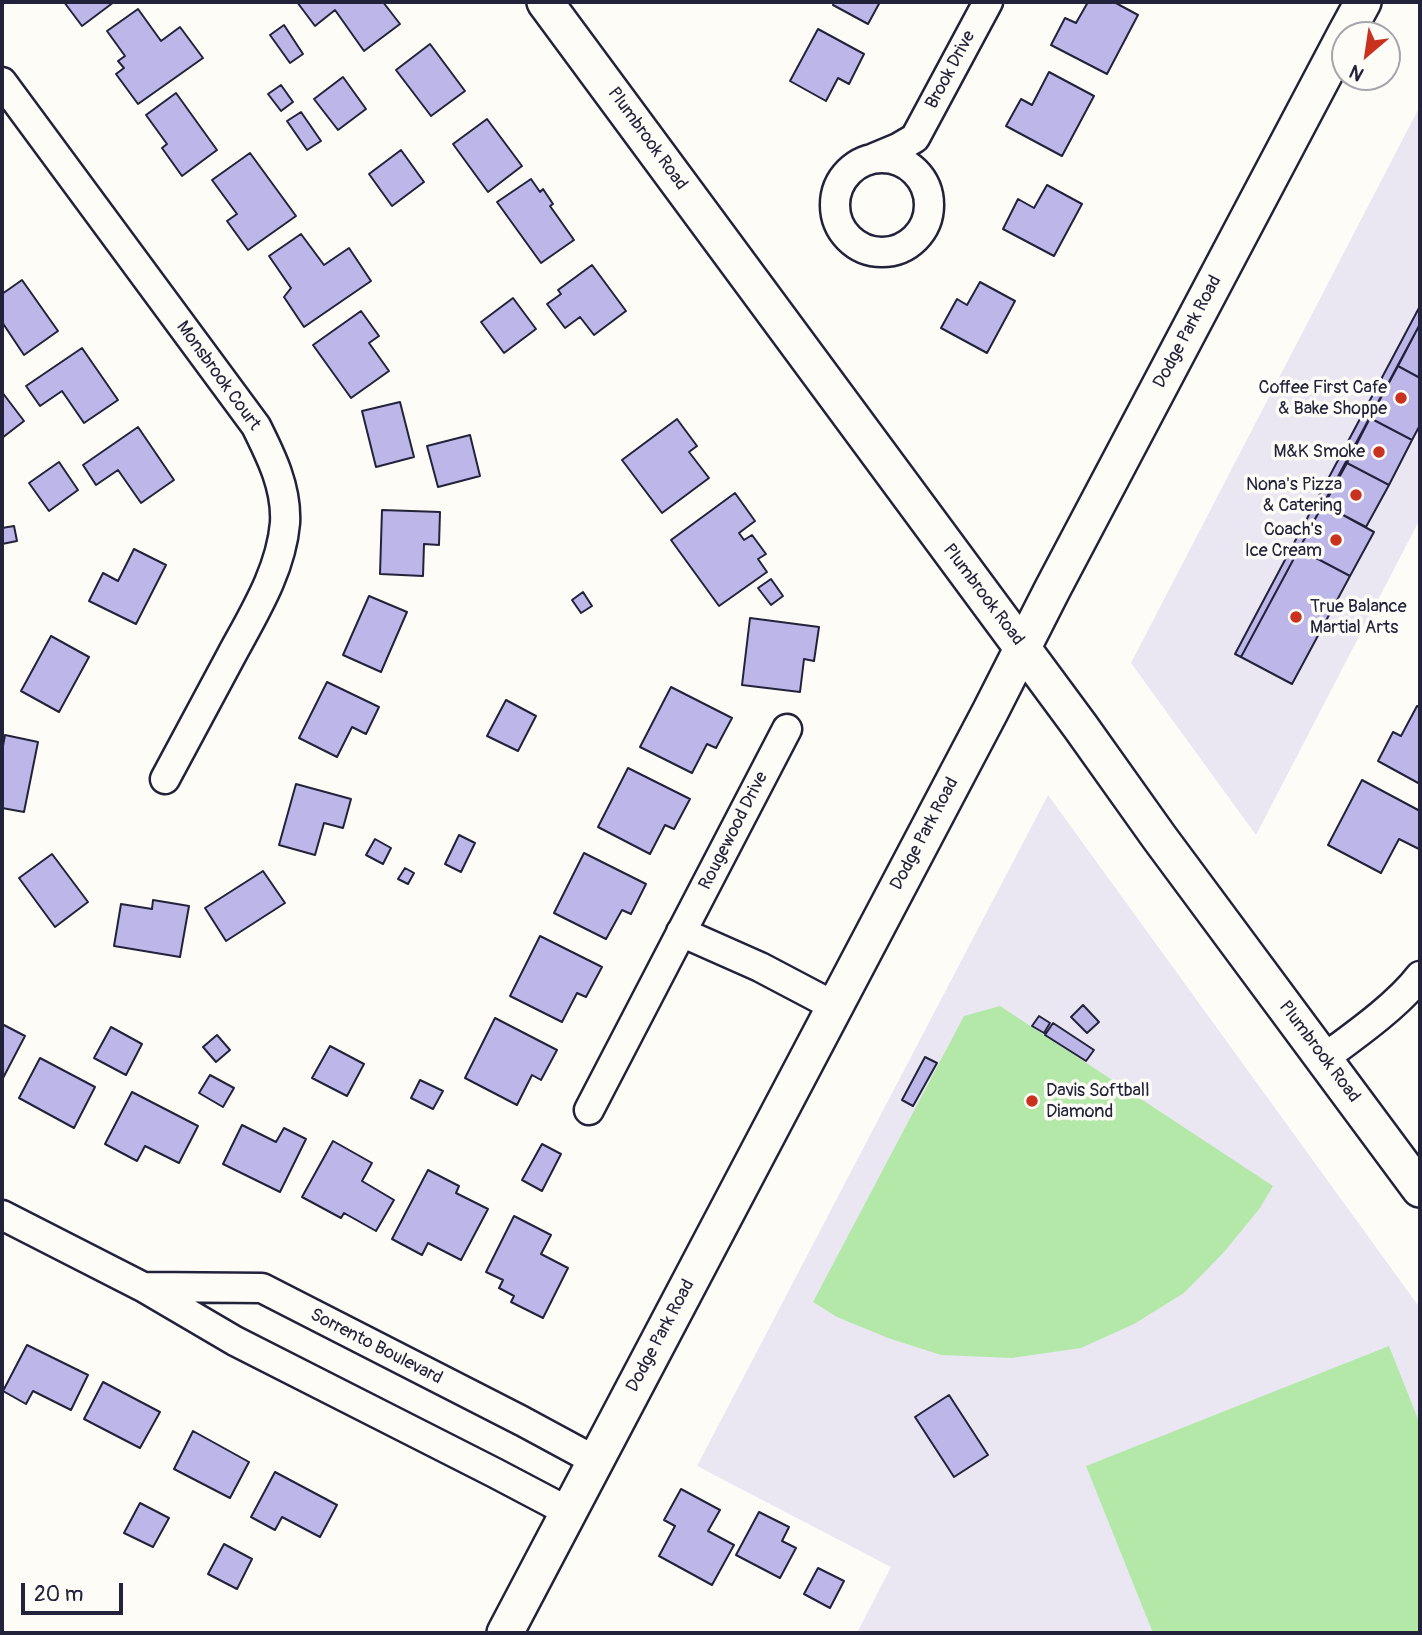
<!DOCTYPE html>
<html>
<head>
<meta charset="utf-8">
<style>
	body { margin:0 }
	#map { position:relative; width:1422px; height:1635px; overflow:hidden; background:#fdfcf7; font-family:Pangolin,sans-serif }
	canvas { display:block }
	.frame { position:absolute; inset:0; border:4px solid #22223b; pointer-events:none }
	.north { position:absolute; left:1331px; top:21px; width:70px; height:70px; box-sizing:border-box; background:#fdfcf7; border:2px solid #a5a5ac; border-radius:50%; rotate:209deg; font-size:19px; font-weight:700; line-height:28px; text-align:center; color:#22223b }
	.north::after { content:''; display:block; margin:auto; width:24px; height:32px; background:#c8321e; clip-path:polygon(50% 0,100% 100%,50% 72%,0 100%) }
	.scale { position:absolute; left:21px; top:1583px; width:102px; height:32px; box-sizing:border-box; border:4px solid #22223b; border-top:0; padding-left:9px; font-size:21px; line-height:24px; white-space:nowrap; color:#22223b; -webkit-text-stroke:5px #fdfcf7; paint-order:stroke }
</style>
</head>
<body>
<div id="map">
<canvas width="1422" height="1635"></canvas>
<div class="frame"></div>
<div class="north">N</div>
<div class="scale">20 m</div>
</div>
<script>
const ctx = document.querySelector('canvas').getContext('2d');
ctx.lineJoin = 'round';
function fill(path, color) { ctx.fillStyle = color; ctx.fill(path, 'evenodd'); }
function stroke(path, color, width, dash) { ctx.strokeStyle = color; ctx.lineWidth = width; ctx.lineCap = dash ? 'butt' : 'round'; ctx.setLineDash(dash || []); ctx.stroke(path); }
function drawText(font, color, halo, rows, align = 'center') {
  ctx.font = font + ' Pangolin,sans-serif'; ctx.lineWidth = 7; ctx.setLineDash([]); ctx.textBaseline = 'middle'; ctx.strokeStyle = halo; ctx.fillStyle = color; for (const [text, x, y, turn = 0] of rows) {
    ctx.save(); ctx.translate(x, y); ctx.rotate((+turn || 0) * Math.PI / 180); ctx.textAlign = isNaN(turn) ? turn : align; if (halo) ctx.strokeText(text, 0, 0); ctx.fillText(text, 0, 0); ctx.restore();
  }
}
fill(new Path2D(`
	M1420,106V519L1256,835L1131,663Z
	M1048,795L1420,1308V1633H857L891,1567L697,1466Z`), '#eae7f3');
fill(new Path2D(`
	M1000,1006L1273,1186L1260,1208L1224,1252L1184,1293L1134,1324L1081,1348L1012,1358L941,1355L888,1338L837,1317L813,1302L964,1016Z
	M1389,1346L1420,1424V1633H1153L1086,1466Z`), '#b4e8a9');
const building = new Path2D(`
	M64,2H114L82,26Z
	M297,2H383L400,24L364,51L335,10L315,26Z
	M834,2H880L868,24L833,5Z
	M1088,2H1114L1138,15L1107,74L1051,45L1065,18L1076,23Z
	M138,9L161,41L180,27L203,58L138,104L116,74L124,68L118,61L125,56L107,31Z
	M284,25L303,54L290,63L270,35Z
	M818,29L864,54L849,84L838,78L826,101L790,81Z
	M430,44L465,91L431,116L396,70Z
	M1049,72L1094,96L1062,156L1006,126L1021,99L1032,105Z
	M343,77L366,109L338,130L314,99Z
	M281,85L293,102L281,111L268,94Z
	M176,93L217,150L182,176L162,148L167,144L146,115Z
	M301,112L321,141L307,150L287,121Z
	M487,119L522,166L488,192L453,144Z
	M401,150L424,182L392,206L369,174Z
	M250,153L296,216L248,250L227,221L237,214L212,180Z
	M531,179L540,192L543,189L553,204L550,206L574,240L541,263L497,202Z
	M1047,185L1082,204L1054,256L1003,229L1018,199L1034,208Z
	M301,234L324,265L349,248L371,281L304,327L284,297L291,288L269,256Z
	M592,265L626,311L594,335L580,317L565,328L547,304L561,294L558,290Z
	M22,280L58,331L24,355L2,322V294Z
	M980,282L1015,301L987,353L941,328L957,299L967,305Z
	M513,298L536,329L504,353L481,322Z
	M1420,306V324L1241,657L1235,654Z
	M361,311L379,336L369,343L389,371L351,398L313,345Z
	M1420,324V378L1398,366Z
	M82,348L118,400L84,423L62,391L40,406L26,386Z
	M1398,366L1420,378V425L1412,440L1370,418Z
	M2,392L24,421L2,438Z
	M400,402L414,457L376,467L362,411Z
	M1370,418L1412,440L1389,485L1347,463Z
	M677,419L697,446L689,452L709,478L662,513L622,460Z
	M138,427L174,480L141,503L118,470L96,485L83,465Z
	M470,435L480,476L438,487L427,446Z
	M59,462L78,490L49,511L29,483Z
	M1347,463L1389,485L1366,527L1324,505Z
	M735,493L755,521L739,533L744,540L752,535L766,554L758,559L767,572L719,606L671,540Z
	M1323,504L1374,532L1350,576L1299,549Z
	M382,510L440,512L439,545L424,544L423,576L380,574Z
	M14,526L17,541L2,544V528Z
	M134,549L166,565L136,624L89,601L103,573L118,581Z
	M1299,549L1350,576L1292,684L1241,657Z
	M771,579L783,596L771,605L758,588Z
	M583,592L592,606L581,613L572,600Z
	M369,596L407,612L381,672L343,655Z
	M750,618L819,627L814,661L804,659L800,692L742,685Z
	M51,636L89,657L59,712L21,691Z
	M327,682L379,707L366,734L352,727L337,757L299,738Z
	M671,687L732,718L716,748L707,744L692,773L640,747Z
	M506,700L536,716L518,751L487,736Z
	M1417,706L1420,707V784L1378,761L1393,732L1401,736Z
	M5,735L38,742L24,812L2,808V751Z
	M628,768L690,799L674,829L665,825L650,854L598,827Z
	M1362,780L1420,811V847L1419,849L1399,839L1381,873L1328,845Z
	M296,784L351,799L343,828L324,823L315,855L279,845Z
	M459,835L475,843L461,872L445,864Z
	M375,839L391,848L383,864L366,855Z
	M584,853L646,884L631,914L622,910L606,939L554,913Z
	M52,854L88,902L55,927L19,878Z
	M405,868L414,873L408,884L398,879Z
	M263,871L285,903L226,941L205,908Z
	M153,900L189,906L180,957L114,946L121,904L152,909Z
	M540,936L602,967L586,997L577,993L562,1022L510,996Z
	M1083,1005L1099,1022L1087,1033L1071,1017Z
	M1039,1016L1050,1023L1044,1033L1032,1026Z
	M495,1018L557,1050L541,1080L532,1075L517,1105L465,1078Z
	M1053,1023L1094,1050L1086,1061L1045,1035Z
	M2,1024L25,1036L2,1080Z
	M111,1027L142,1044L126,1075L94,1058Z
	M217,1035L230,1050L216,1062L203,1047Z
	M330,1046L364,1064L347,1096L312,1078Z
	M925,1057L937,1063L913,1106L902,1100Z
	M40,1058L95,1087L74,1128L19,1098Z
	M210,1075L234,1088L223,1107L199,1093Z
	M420,1080L443,1091L433,1109L411,1098Z
	M132,1092L198,1126L179,1163L145,1146L137,1161L105,1144Z
	M242,1125L276,1142L284,1128L306,1139L280,1192L223,1164Z
	M333,1141L372,1163L362,1181L394,1200L376,1231L344,1213L341,1218L302,1197Z
	M542,1144L561,1154L542,1191L522,1180Z
	M428,1170L459,1186L456,1193L488,1209L461,1260L428,1243L422,1255L392,1239Z
	M514,1216L551,1235L541,1254L568,1268L543,1318L511,1302L514,1296L499,1288L503,1280L486,1272Z
	M27,1345L88,1375L71,1410L33,1391L26,1404L3,1391Z
	M103,1382L160,1412L140,1448L84,1419Z
	M949,1395L988,1455L954,1477L915,1417Z
	M193,1431L249,1462L230,1498L174,1469Z
	M275,1472L337,1505L320,1537L282,1517L275,1530L251,1517Z
	M681,1489L720,1510L708,1531L734,1545L712,1585L659,1556L675,1526L664,1520Z
	M140,1503L169,1518L153,1547L124,1533Z
	M759,1512L789,1527L782,1541L796,1548L780,1578L736,1555Z
	M224,1544L252,1559L237,1589L208,1574Z
	M818,1568L844,1581L830,1608L804,1594Z`);
fill(building, '#bdb7e9');
stroke(building, '#22223b', 2);
const minor = new Path2D(`
	M2,82L256,426C271,456 287,488 285,523C281,571 253,615 231,656C209,697 187,738 165,779
	M835 205a47 47 0 1 1 94 0a47 47 0 1 1-94 0Z
	M874,158L898,148L915,138L988,2
	M681,932L760,967L834,1006
	M1323,1059C1354,1036 1397,1006 1420,976
	M589,1110L787,729
	M2,1215L143,1287
	M569,1512L495,1473L235,1341L143,1287L262,1288L522,1421L596,1461`);
const tertiary = new Path2D(`
	M545,2L1080,726L1159,837L1420,1189
	M1345,35L1363,2
	M505,1633L990,712L1052,590L1345,35`);
stroke(minor, '#22223b', 33);
stroke(tertiary, '#22223b', 40);
stroke(minor, '#fdfcf7', 28);
stroke(tertiary, '#fdfcf7', 35);
for (const [x, y, r, color] of [
	[1401,398,7,"#c8321e"],
	[1379,452,7,"#c8321e"],
	[1356,495,7,"#c8321e"],
	[1336,540,7,"#c8321e"],
	[1296,617,7,"#c8321e"],
	[1032,1101,7,"#c8321e"]
]) { const dot = new Path2D(); dot.arc(x, y, r, 0, 2 * Math.PI); ctx.fillStyle = color; ctx.fill(dot); stroke(dot, '#fdfcf7', 2.5); }
drawText('18px', '#22223b', '#fdfcf7', [
	["Brook Drive",951,70,-62],
	["Plumbrook Road",647,139,54],
	["Dodge Park Road",1188,332,-62],
	["Monsbrook Court",218,376,54],
	["Plumbrook Road",983,595,53],
	["Rougewood Drive",734,831,-63],
	["Dodge Park Road",925,834,-62],
	["Plumbrook Road",1319,1052,53],
	["Dodge Park Road",661,1336,-62],
	["Sorrento Boulevard",376,1347,27]
]);
drawText('18px', '#22223b', '#fdfcf7', [
	["Coffee First Cafe",1387,388],
	["& Bake Shoppe",1387,409],
	["M&K Smoke",1365,452],
	["Nona's Pizza",1342,485],
	["& Catering",1342,506],
	["Coach's",1322,530],
	["Ice Cream",1322,551],
	["True Balance",1310,607,"left"],
	["Martial Arts",1310,628,"left"],
	["Davis Softball",1046,1091,"left"],
	["Diamond",1046,1112,"left"]
], 'right');
</script>
</body>
</html>
